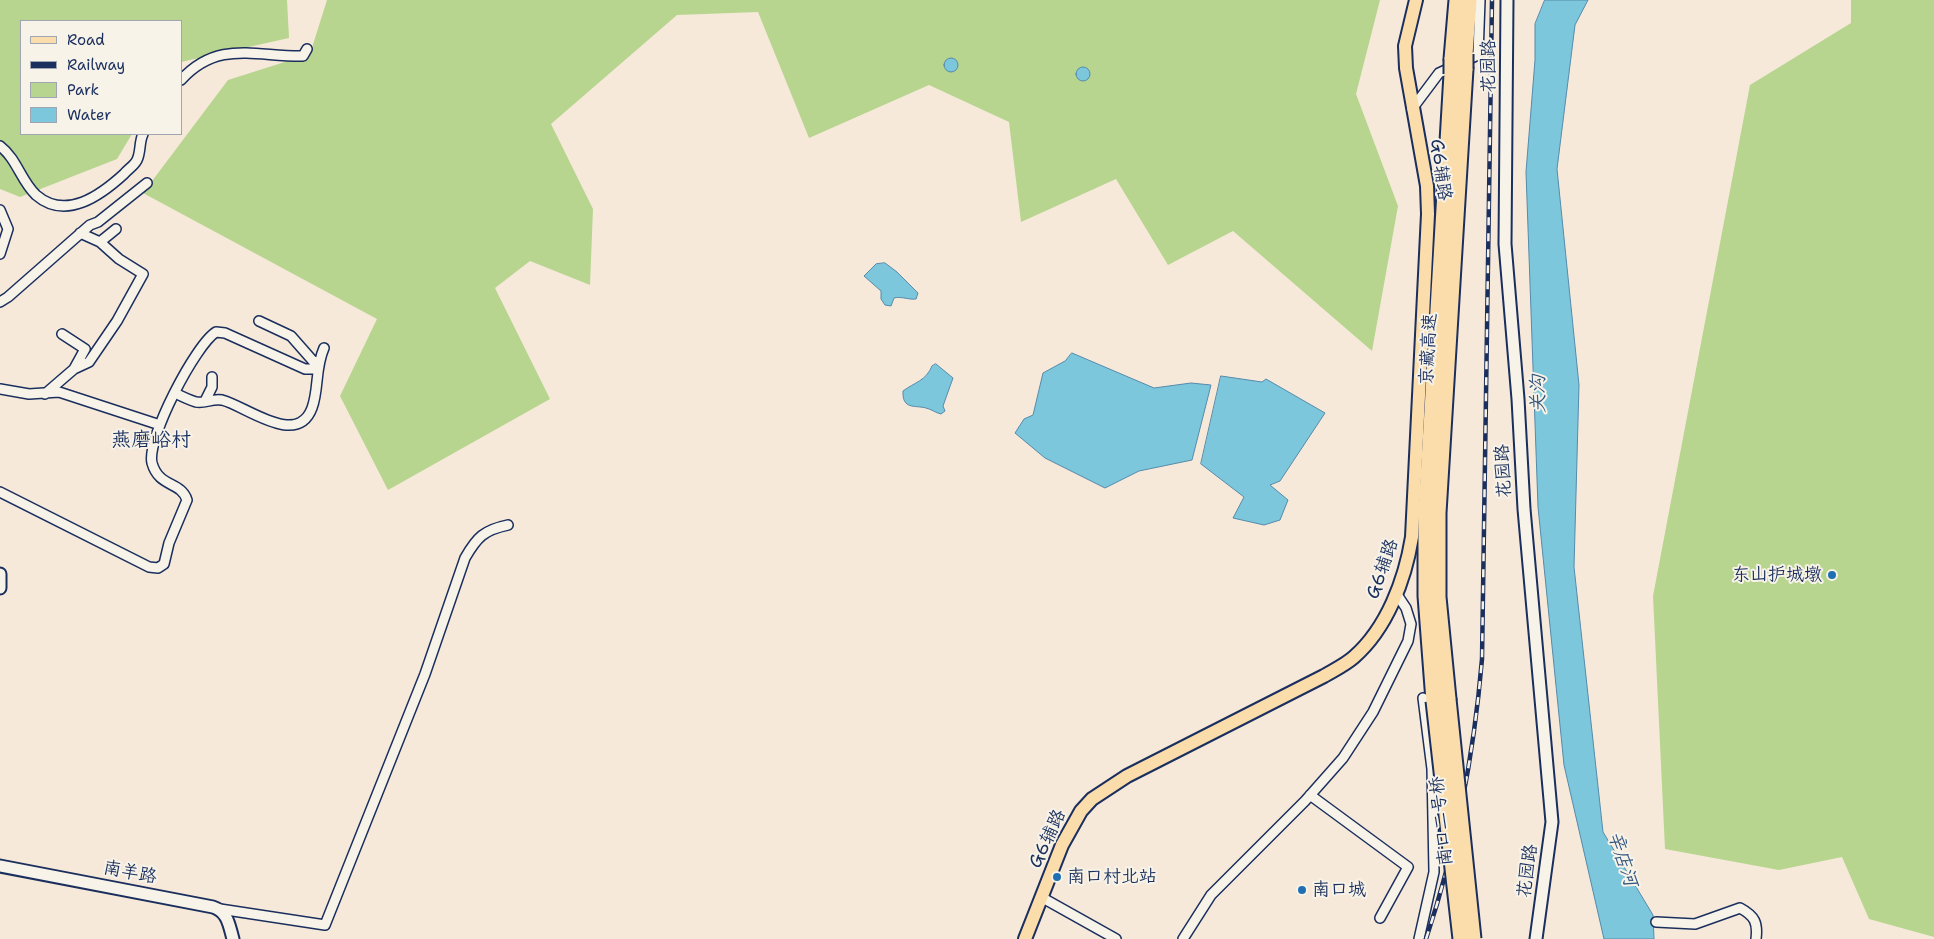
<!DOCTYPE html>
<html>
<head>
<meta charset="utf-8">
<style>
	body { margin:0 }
	#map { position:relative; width:1934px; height:939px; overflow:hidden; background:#f6e9da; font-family:"Shantell Sans",sans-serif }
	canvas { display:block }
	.legend { position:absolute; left:20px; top:20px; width:162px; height:115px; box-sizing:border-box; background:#f7f3e8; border:1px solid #9fa5b1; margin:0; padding:6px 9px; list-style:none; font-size:15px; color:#1b2f5e }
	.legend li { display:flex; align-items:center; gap:10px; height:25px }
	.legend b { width:25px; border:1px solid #9fa5b1 }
</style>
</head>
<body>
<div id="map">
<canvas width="1934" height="939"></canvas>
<ul class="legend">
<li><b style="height:6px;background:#fbddab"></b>Road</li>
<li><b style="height:6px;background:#1b2f5e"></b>Railway</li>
<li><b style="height:14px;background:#b7d58e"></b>Park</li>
<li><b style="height:14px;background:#7cc7dc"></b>Water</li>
</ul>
</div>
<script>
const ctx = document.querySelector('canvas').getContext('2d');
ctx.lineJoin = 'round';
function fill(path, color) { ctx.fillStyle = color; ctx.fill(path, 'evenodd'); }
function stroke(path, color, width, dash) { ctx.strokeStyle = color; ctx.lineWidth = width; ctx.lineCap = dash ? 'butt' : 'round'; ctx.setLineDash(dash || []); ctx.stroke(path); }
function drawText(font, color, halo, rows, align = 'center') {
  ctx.font = font + ' "Shantell Sans","LXGW WenKai TC",sans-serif'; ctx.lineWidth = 4; ctx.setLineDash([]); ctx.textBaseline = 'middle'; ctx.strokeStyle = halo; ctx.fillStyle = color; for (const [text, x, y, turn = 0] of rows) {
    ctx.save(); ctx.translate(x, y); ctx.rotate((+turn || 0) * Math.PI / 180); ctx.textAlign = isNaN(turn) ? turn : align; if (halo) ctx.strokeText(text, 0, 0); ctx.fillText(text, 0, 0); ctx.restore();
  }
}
fill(new Path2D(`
	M0,0H287L289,38L181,62V21H21V134H132L117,159L20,197L0,189Z
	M327,0H1380L1356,94L1398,206L1372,351L1233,231L1168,265L1116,179L1021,222L1009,122L929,85L809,138L758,12L677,15L551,124L593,209L590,285L530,261L495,288L550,399L388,490L340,396L377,319L143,193L228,80L310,54Z
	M1851,0H1934V937L1869,919L1842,857L1779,870L1665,849L1653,596L1750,85L1851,23Z`), '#b7d58e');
const water = new Path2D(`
	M1545,0H1588L1575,25L1557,169L1579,385L1574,567L1603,832L1653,915L1654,939H1604L1564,765L1538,507L1526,172L1535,60V24Z
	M944 65a7 7 0 1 1 14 0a7 7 0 1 1-14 0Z
	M1076 74a7 7 0 1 1 14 0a7 7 0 1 1-14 0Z
	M885,263L897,272L918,293L916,299C909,300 901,296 894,298L891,306L885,305L881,299V291L864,276L876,264Z
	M1072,353L1154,388L1191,383L1211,385L1192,460L1139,471L1105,488L1045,458L1015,433L1024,419L1033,415L1043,373L1065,361Z
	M936,364L953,378L943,406L945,411L941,414C936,413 931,409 926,408C915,405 902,410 903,391C915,382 926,381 932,366Z
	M1221,376L1262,382L1266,379L1325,413L1280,481L1270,485L1288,500L1280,520L1264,525L1233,518L1244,497L1201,464Z`);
fill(water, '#7cc7dc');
stroke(water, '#558aaa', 1);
const street = new Path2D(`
	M181,80C218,39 257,57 303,56L307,49
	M1412,109L1439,73L1478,55L1480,0
	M0,146C17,159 21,181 36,195C66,221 101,195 124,174C128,169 134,166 137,160C141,152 139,142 143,134
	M0,210L8,229L0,254
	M100,242L116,229
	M0,302L8,297L90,225L98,222L147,183
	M259,321L291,336L313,361L318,362
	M62,334L85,349L74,369
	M0,389L29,394L59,392L160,425
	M175,393C181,396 189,400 196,402C205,404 212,398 222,400C246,406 297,448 312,408C319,389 315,368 324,348
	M45,394L74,369L89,362L117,321L143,274L119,259L100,242L80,233
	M205,401L212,387V377
	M0,492L149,567L158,568L164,564L169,543L187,500C181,481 159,488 152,463C146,439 196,344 216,332L225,333L305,369H317
	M1310,795L1408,867L1380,918
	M1041,897L1116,939
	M220,909L325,925L425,674L465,558C477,537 484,530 508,525
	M1656,922L1695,924L1740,908C1755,916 1758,923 1756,939
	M1183,939L1211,895L1305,801L1343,758L1373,712L1408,641L1411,624L1406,608L1396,593
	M1419,939L1434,872L1432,769L1423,698`);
const secondary = new Path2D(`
	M1507,0L1505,244L1518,399L1524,509L1552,822L1536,939
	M0,574V588
	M0,866L213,907C228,912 229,925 233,939`);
const primary = new Path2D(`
	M1025,939L1062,845L1081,811L1092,799L1127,776L1324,676C1334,670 1345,665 1354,657C1387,628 1405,580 1412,537L1428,214L1427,186L1406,68L1405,46L1416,0`);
const highway = new Path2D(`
	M1465,54L1469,0
	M1452,59L1457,0
	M1448,699L1438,597V513L1465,69
	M1434,701L1426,596V512L1452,74`);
stroke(street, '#1b2f5e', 12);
stroke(secondary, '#1b2f5e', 15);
stroke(primary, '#1b2f5e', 16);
stroke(highway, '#1b2f5e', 19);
stroke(street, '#f7f3e8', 9);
stroke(secondary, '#f7f3e8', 11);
stroke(primary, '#fbddab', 12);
stroke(highway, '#fbddab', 15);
const rail = new Path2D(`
	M1426,939C1456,849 1474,754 1482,659L1492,0`);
stroke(rail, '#1b2f5e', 4.5);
stroke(rail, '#f7f3e8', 2.5, [8]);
const highwayBridge = new Path2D(`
	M1465,69V54
	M1452,74V59
	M1448,699L1473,939
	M1434,701L1461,939`);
stroke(highwayBridge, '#1b2f5e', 19, []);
stroke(highwayBridge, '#fbddab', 15);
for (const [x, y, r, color] of [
	[1832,575,5,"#1f6fb2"],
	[1057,877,5,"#1f6fb2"],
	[1302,890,5,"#1f6fb2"]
]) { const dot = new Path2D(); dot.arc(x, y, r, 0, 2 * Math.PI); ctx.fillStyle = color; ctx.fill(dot); stroke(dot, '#f7f3e8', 2); }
drawText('18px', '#1b2f5e', '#f7f3e8', [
	["花园路",1489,66,-90],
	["G6辅路",1440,170,82],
	["京藏高速",1429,349,-87],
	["花园路",1504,471,-93],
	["G6辅路",1383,569,-71],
	["南口二号桥",1442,821,-96],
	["G6辅路",1048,839,-65],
	["花园路",1528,871,-82],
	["南羊路",130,873,11]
]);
drawText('18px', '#1b2f5e', '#f7f3e8', [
	["东山护城墩",1822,575,"right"],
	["南口村北站",1067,877],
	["南口城",1312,890]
], 'left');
drawText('italic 19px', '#33557e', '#f7f3e8', [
	["关沟",1539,394,-90],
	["辛店河",1622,859,72]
]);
drawText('20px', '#1b2f5e', '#f7f3e8', [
	["燕磨峪村",151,441]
]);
</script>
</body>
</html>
